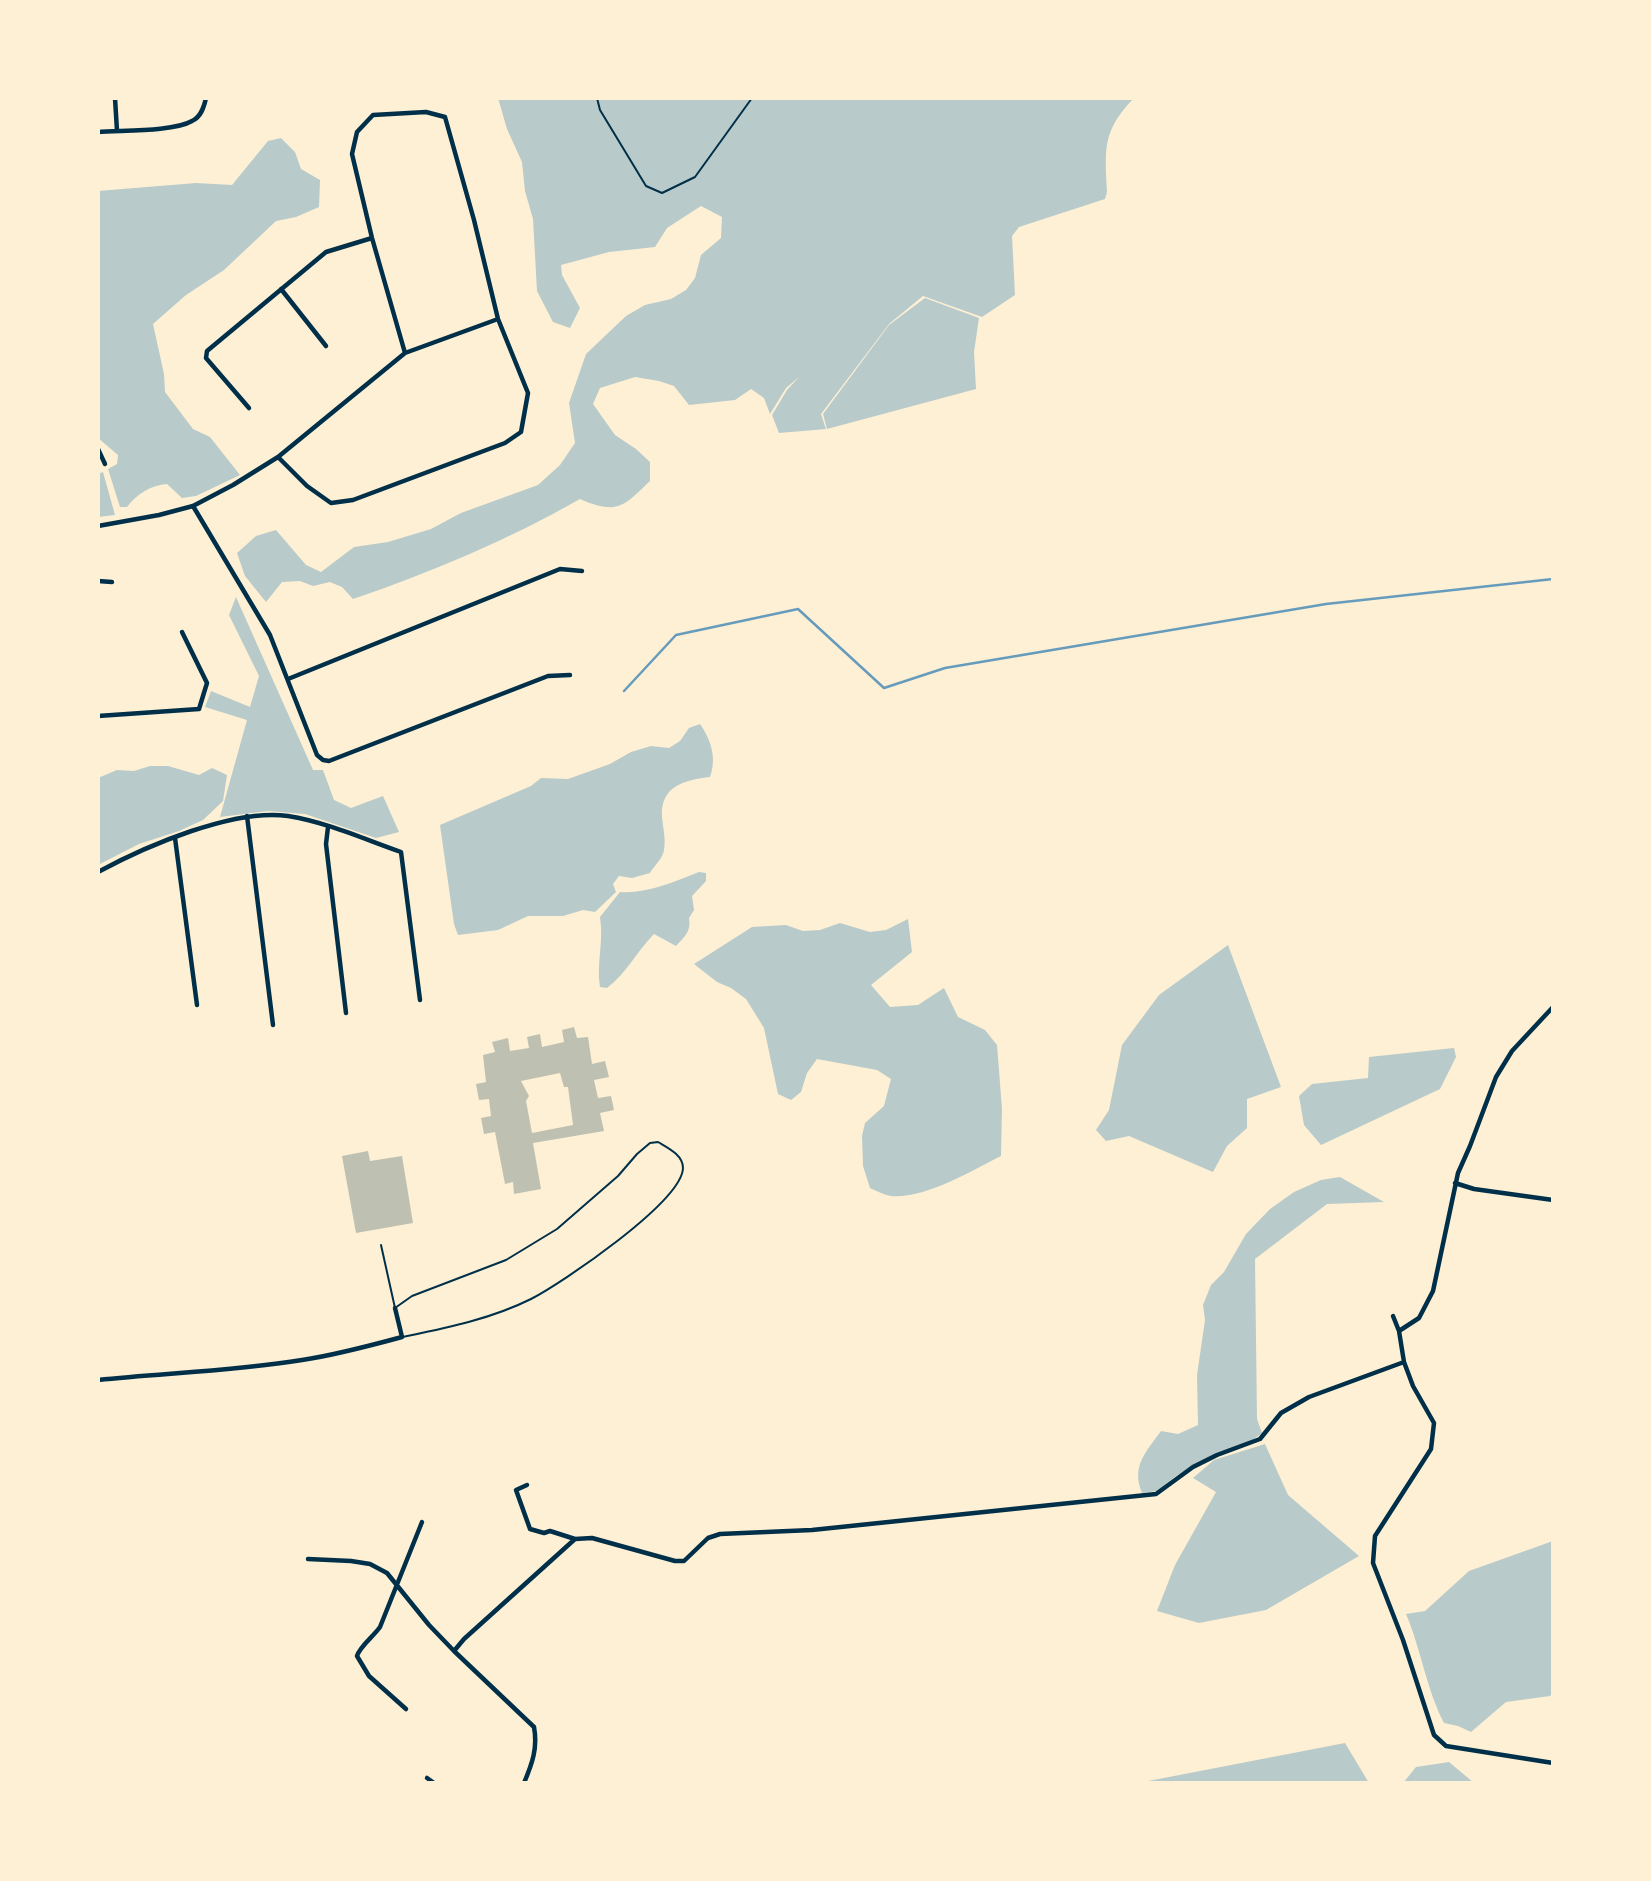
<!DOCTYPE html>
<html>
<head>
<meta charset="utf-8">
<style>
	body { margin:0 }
	#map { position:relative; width:1651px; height:1881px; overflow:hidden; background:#fdf0d5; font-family:Karla,sans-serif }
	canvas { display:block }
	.frame { position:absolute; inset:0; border:100px solid #fdf0d5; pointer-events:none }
</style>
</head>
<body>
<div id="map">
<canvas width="1651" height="1881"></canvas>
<div class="frame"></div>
</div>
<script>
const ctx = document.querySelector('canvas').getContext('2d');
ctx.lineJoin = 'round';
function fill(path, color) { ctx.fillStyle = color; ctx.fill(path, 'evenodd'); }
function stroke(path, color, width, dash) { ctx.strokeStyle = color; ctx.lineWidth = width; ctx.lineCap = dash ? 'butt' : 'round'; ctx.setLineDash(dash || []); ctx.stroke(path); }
fill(new Path2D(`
	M498,98H1134C1102,131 1105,149 1107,192L1105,199L1019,227L1012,236L1015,295L982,317L923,296L889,324L821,414L826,429L779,433L772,415L787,390L799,377L786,388L770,414L764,398L751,389L735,400L689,405L674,386L659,381L635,377L600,388L593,404L615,435L636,449L650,462V481C623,507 617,515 580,499C508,540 432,572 353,599L342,587L330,582L313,586L300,581L282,582L266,602L245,576L237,553L256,536L276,530L306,565L321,572L354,547L388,542L431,529L461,513L538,485L560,465L575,443L569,403L586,354L626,316L645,305L671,299L686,290L695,278L701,255L721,238L722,217L701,206L667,228L655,247L609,252L561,265L562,275L580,308L570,328L553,322L537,291L533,219L525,191L522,162L507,129Z
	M281,138L295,152L301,169L320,180L319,207L296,217L276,221L224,270L186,295L153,324L164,374L165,392L193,429L210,437L240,475L196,496L182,498L167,484C151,485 137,494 127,507H120L108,469L117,464L118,455L98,438V191L196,183L232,185L268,141Z
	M925,298L979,318L974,352L976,389L827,429L823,414L889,325Z
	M103,472L115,515L98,517V474Z
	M236,597L313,770H323L334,800L351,808L383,796L399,832L376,838L305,814L268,811L220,817L247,720L205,707L211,691L250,707L259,676L229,615Z
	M700,724C711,740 717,758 710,777C686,780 660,785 662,817C663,828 666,839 664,850C663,858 654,866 650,873L632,878L619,876L613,884L616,892L595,912L583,910L563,916H528L498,930L458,935L454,924L440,825L531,786L541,778L568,779L610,764L631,752L651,746L669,748L680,741L689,728Z
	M150,766H168L199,775L212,768L227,775L223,801L203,820L179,831L139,844L98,865V778L117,770L134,771Z
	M699,872L706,873V881L692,896L694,910L689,918C691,932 685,936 676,946L654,934C637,951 626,974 607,988L600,987C596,964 604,942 600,917L620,892C646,894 674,882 699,872Z
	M908,919L912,952L871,985L890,1007L918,1005L944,988L958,1017L985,1030L997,1045L1002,1109L1001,1156C971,1171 925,1199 891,1196C884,1195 877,1191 870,1188L863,1166L862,1136L865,1123L884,1106L891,1079L877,1070L817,1059L807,1073L801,1092L791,1100L778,1094L764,1028L746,999L731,988L717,982L694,964L752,927L786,925L803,931L820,930L840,923L870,932L886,930Z
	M1228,945L1281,1087L1247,1099V1128L1227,1146L1213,1172L1129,1136L1106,1141L1096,1130L1109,1110L1122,1045L1159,995Z
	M1454,1048L1456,1057L1440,1089L1321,1145L1304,1125L1299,1096L1312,1084L1368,1078L1369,1057Z
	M1340,1177L1384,1202L1327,1204L1255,1259L1257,1419L1262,1433L1251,1441L1217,1453L1176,1476L1157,1491L1142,1493C1131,1466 1146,1452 1161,1431L1178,1434L1198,1425L1197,1375L1205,1320L1203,1305L1211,1285L1224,1272L1246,1234L1270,1209L1294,1192L1321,1180Z
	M1265,1444L1288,1495L1359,1556L1266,1610L1199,1623L1157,1611L1175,1565L1216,1492L1193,1478L1214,1460Z
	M1553,1541V1693L1550,1696L1506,1702L1471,1732L1458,1726L1444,1723C1426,1688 1421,1649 1406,1614L1425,1611L1469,1571Z
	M1345,1743L1369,1783H1140L1143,1782Z
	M1449,1762L1474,1783H1403L1416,1767Z`), '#b9caca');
stroke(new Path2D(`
	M624,691L676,635L798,609L884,688L945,668L1326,604L1553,579`), '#669bbc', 2.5);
fill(new Path2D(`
	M574,1027L577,1038L588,1037L592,1064L605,1061L609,1077L594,1080L598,1098L611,1096L614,1110L600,1113L604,1131L533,1143L541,1189L514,1194L513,1182L505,1184L495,1132L484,1134L481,1118L491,1116L489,1099L479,1100L476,1084L486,1082L483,1055L495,1052L492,1042L508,1038L510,1051L529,1048L527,1037L540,1034L542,1047L564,1042L562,1030ZM560,1073L564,1087H568L573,1125L532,1133L526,1101L529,1096L521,1081Z
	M368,1151L370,1161L402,1156L413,1223L356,1233L342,1156Z`), '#bec0b2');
stroke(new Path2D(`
	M597,98L600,110L646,186L662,193L695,177L752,98`), '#003049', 2);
stroke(new Path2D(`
	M381,1245L395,1308L412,1296L506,1260L557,1229L618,1176L637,1154L650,1143L658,1142C668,1148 683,1155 683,1168C682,1202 562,1283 531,1299C491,1319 446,1328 403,1337`), '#003049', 2);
stroke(new Path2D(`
	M115,98L117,131
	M98,132C121,130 173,132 192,121C201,117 204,107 206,98
	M281,289L326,346
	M249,408L206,358L207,351L326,252L372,238
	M98,449L105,464
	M278,457L307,486L331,503L353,500L505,443L521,432L528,393L498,319L474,220L445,117L426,112L373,115L357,132L352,154L372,238L405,353
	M193,506L270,635L317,755L323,760L329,761L548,676L570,675
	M98,526L159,515L193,506L233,485L278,457L405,353L498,319
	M98,581L112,582
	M288,679L560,569L582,571
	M98,716L199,709L207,683L182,632
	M247,816L273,1025
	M328,827L326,844L346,1013
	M175,838L197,1005
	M98,872C146,846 234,808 288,816C326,822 364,839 401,852L420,1000
	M1455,1183L1474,1189L1553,1200
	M1393,1316L1399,1331L1404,1362L1413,1386L1434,1423L1431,1449L1375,1536L1373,1563L1403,1640L1434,1735L1446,1746L1553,1763
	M1399,1331L1419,1318L1433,1291L1458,1173L1470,1146L1496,1077L1512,1051L1553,1007
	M98,1380C166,1373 234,1371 302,1360C336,1355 369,1346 402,1337L395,1308
	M527,1485L516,1490L530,1529L544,1533L550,1531L575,1539
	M308,1559L351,1561L370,1564L387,1573L429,1625L454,1651L464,1639L575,1539L592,1538L675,1561H684L708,1538L720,1534L812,1530L1156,1494L1193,1467L1217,1455L1260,1439L1281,1413L1309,1397L1404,1362
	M454,1651L534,1727C538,1748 532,1764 524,1783
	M406,1709L369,1676L357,1656C360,1646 373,1637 380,1627L422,1522
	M427,1778L434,1783`), '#003049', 4.5);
</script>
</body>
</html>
